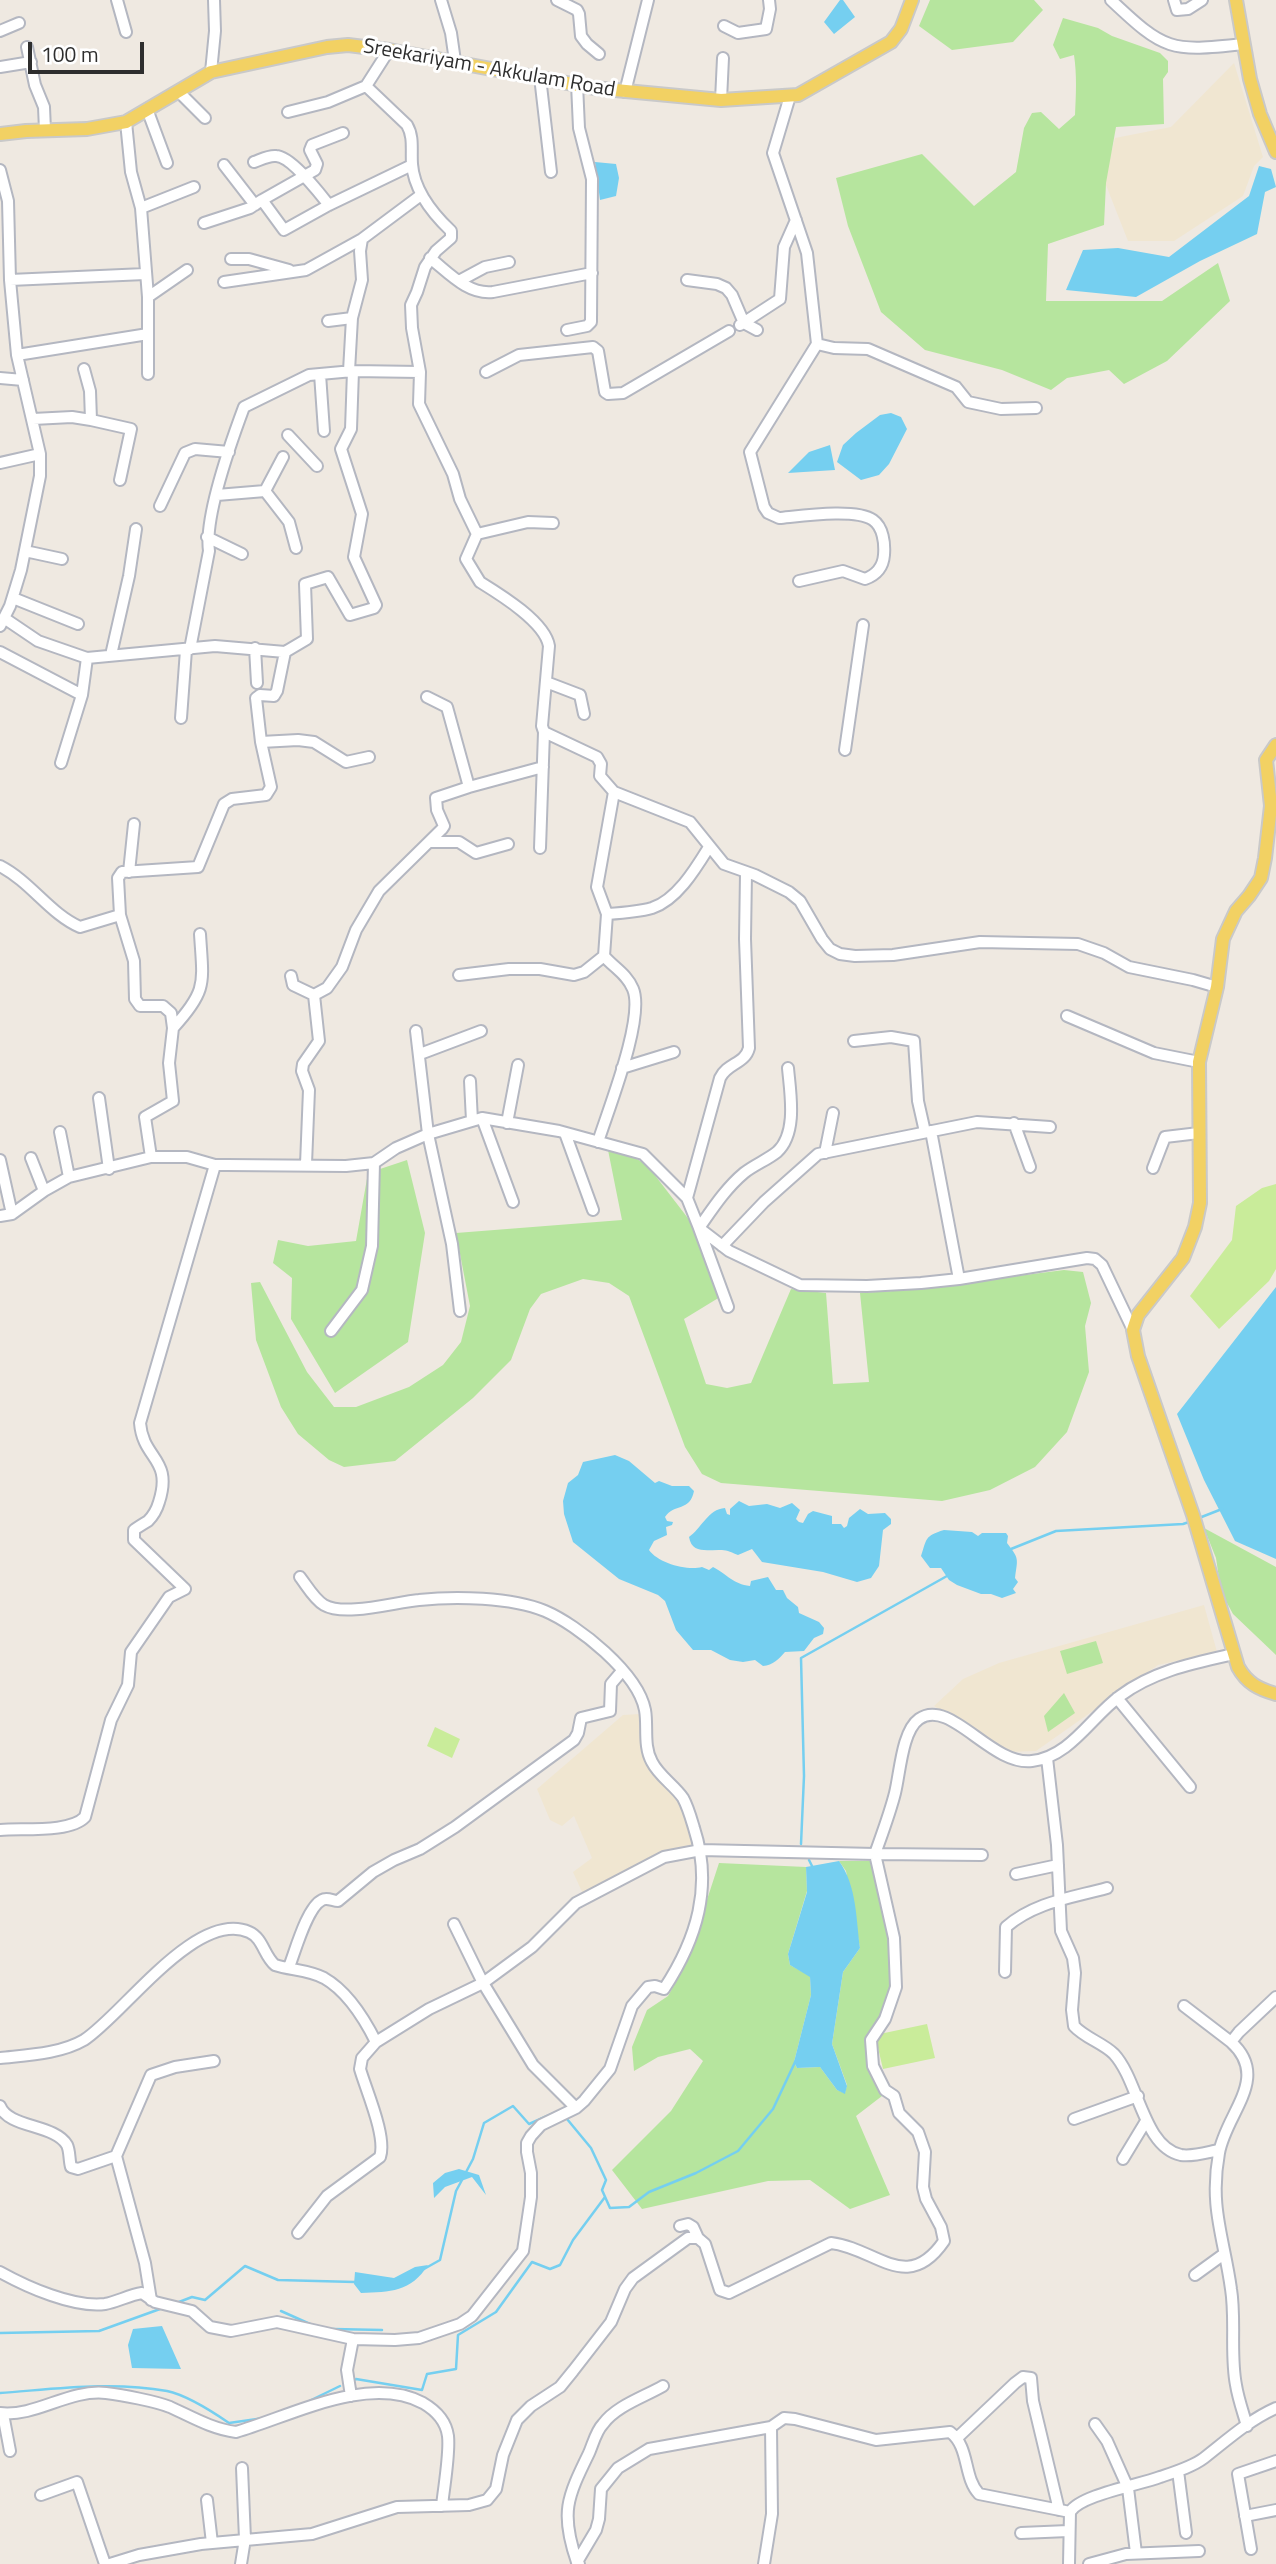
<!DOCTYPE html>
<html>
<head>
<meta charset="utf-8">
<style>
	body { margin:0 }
	#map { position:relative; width:1276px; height:2564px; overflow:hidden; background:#efe9e1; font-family:"Titillium Web",sans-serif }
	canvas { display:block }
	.scale { position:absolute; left:28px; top:42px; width:116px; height:32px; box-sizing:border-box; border:4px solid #2e2e2e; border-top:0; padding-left:9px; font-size:21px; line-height:24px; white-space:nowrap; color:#2e2e2e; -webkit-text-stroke:5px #fff; paint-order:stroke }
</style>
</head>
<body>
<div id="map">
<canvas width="1276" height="2564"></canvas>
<div class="scale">100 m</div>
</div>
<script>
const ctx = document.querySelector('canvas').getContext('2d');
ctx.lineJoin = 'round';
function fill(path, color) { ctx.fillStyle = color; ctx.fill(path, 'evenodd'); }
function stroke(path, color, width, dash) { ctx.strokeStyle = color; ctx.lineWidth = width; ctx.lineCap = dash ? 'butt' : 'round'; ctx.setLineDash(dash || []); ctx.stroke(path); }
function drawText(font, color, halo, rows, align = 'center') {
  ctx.font = font + ' "Titillium Web",sans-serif'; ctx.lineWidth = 6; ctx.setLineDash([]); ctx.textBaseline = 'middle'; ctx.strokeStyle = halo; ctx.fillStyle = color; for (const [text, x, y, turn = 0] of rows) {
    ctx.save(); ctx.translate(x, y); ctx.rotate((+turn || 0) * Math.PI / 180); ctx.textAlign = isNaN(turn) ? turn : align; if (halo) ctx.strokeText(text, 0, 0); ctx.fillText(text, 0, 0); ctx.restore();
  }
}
fill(new Path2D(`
	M1234,63L1263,157L1254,166L1243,196L1174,241H1128L1104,180L1115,138L1171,127Z
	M1204,1605L1217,1652L1158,1665L1036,1751L1005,1752L934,1706L963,1679L999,1663Z
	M640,1714L644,1754L650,1769L681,1806L694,1846L583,1894L573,1872L592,1858L574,1816L562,1826L550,1820L537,1789L623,1715Z`), '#f0e6d1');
fill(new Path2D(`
	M930,0H1034L1043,10L1013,42L952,50L919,26Z
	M1063,18L1098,28L1112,36L1160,53L1168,61V72L1163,79L1164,124L1116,127L1106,183L1104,225L1048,244L1046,301H1162L1218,263L1230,301L1167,361L1124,384L1109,370L1067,378L1051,390L1002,370L925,350L881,312L848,226L836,178L922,154L974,206L1016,172L1024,128L1032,113L1041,112L1059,129L1075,115C1076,95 1077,75 1074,55L1060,59L1053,45Z
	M608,1150L625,1152L647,1165L684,1213L699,1233L720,1297L684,1319L706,1384L727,1388L751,1383L791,1289L826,1293L833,1384L869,1382L860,1293L908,1290L1064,1270L1083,1272L1091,1303L1085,1326L1089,1372L1067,1432L1035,1467L990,1490L942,1501L721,1483L702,1474L685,1447L629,1296L609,1283L583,1279L541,1294L530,1309L511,1360L473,1398L395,1461L344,1467L329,1460L298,1434L281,1407L256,1340L251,1283L260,1282L307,1372L334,1407H356L409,1387L443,1365L461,1342L470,1306L456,1233L622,1220Z
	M407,1160L425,1233L408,1342L335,1393L291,1319L292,1278L273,1263L278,1240L308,1246L356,1241L368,1173Z
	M1204,1528L1276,1567V1655L1233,1614L1221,1592L1216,1558Z
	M1096,1641L1103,1663L1067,1674L1060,1651Z
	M1064,1693L1075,1713L1048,1732L1044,1716Z
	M839,1861H871C880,1887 897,1962 891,1988C885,2010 874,2033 866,2054L882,2096L856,2116L890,2195L850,2209L810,2180L768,2181L642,2209L612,2170L671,2111L703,2061L690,2049L658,2057L634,2071L632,2047L647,2010L668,1996L686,1964L719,1863L806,1867L807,1891L788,1954L790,1965L810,1976L811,1995L794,2062L797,2068L820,2067L837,2090L845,2093L847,2085L832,2044L843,1972L860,1948L846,1871Z`), '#b6e59e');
fill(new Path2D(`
	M1276,1184V1269L1269,1281L1219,1329L1190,1296L1232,1240L1236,1206L1262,1188Z
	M435,1727L460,1739L452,1758L427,1746Z
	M927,2024L935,2058L883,2069L875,2035Z`), '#c9ec9a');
fill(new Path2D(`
	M840,0H843L855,17L834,34L824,22Z
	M595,162L616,164L619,178L616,196L600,200Z
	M1259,166L1271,169L1276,187L1265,192L1257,234L1200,261L1136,297L1066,290L1083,250L1118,248L1169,257L1249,196Z
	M891,413L901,417L907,429L889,464L879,475L861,480L837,462L843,445L856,433L880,415Z
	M830,445L835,470L788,473L809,452Z
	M1276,1287V1559L1235,1541L1204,1480L1177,1414Z
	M615,1455L629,1461L655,1483L659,1481L672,1486H689L694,1491C690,1512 674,1503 665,1517L667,1521L673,1522L672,1525L666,1527L667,1535L654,1541L649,1550C658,1563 687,1571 702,1567L709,1570L713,1567C728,1575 733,1584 750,1586L751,1581L768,1577L776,1590H783L787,1598L798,1607L799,1613L819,1622L824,1628L823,1634L814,1638L804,1651L785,1652C779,1659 773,1665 763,1666L755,1660L743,1662L730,1660L711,1650H693L676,1630L665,1601L658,1595L619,1579L573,1542L564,1514L563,1501L568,1483L578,1475L583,1462Z
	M739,1501L749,1506L767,1504L780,1508L792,1503L800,1510L796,1519L799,1522L803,1523L808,1514L813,1511L832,1516V1524H841L844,1528L847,1526L849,1518L860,1509L868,1514L885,1513L891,1519V1524L883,1530L879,1566L871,1578L857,1582L823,1572L762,1562L752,1549L738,1555C733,1553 727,1550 722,1550C709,1549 692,1555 689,1537C701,1529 708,1509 725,1508L727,1514L730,1515V1509Z
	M944,1530L972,1532L978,1536L982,1533H1006L1008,1536L1007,1543C1019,1559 1018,1557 1015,1578L1018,1582L1013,1589L1016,1593L1002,1598L991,1594H981L957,1585L949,1580L941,1568H930L921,1556C927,1539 924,1536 944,1530Z
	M839,1861C857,1886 856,1919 860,1948L843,1972L832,2044L847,2086L845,2094L837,2090L820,2067L797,2068L794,2062L811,1995L810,1977L790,1965L788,1954L807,1892L806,1867Z
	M459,2169L479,2175L486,2195L472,2177L445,2187L434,2198L433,2183L445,2173Z
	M428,2265C411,2292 390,2292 361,2293L354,2284L355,2272L394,2278L415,2267Z
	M162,2326L181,2369L132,2368L128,2345L133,2329Z`), '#75cff0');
stroke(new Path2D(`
	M1199,1518L1222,1509
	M1011,1549L1056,1531L1183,1524L1189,1522
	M801,1844L804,1776L801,1658L947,1576
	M809,1860L813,1868
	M567,2119L591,2148L606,2180L602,2190L610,2208L629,2207L649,2192L696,2173L738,2151L773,2109L796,2060
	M465,2174L473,2159L484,2123L513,2106L529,2124L554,2113
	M424,2269L440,2260L456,2191L462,2180
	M179,2302L192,2297L205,2300L245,2266L278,2280L355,2282
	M281,2311L310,2324
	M333,2329L382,2330
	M0,2333L99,2331L160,2309
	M352,2381L356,2379L422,2390L427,2374L456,2369L458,2335L496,2312L532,2262L550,2269L560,2265L573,2240L605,2197
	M0,2393C55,2389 112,2381 167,2391C186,2395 213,2412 229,2423L264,2418
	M303,2404L340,2386`), '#75cff0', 2.5);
const minor = new Path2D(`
	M117,0L126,32
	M441,0L451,33L455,61
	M557,0L577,10L579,14L581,36L587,44L599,54
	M1111,0C1165,51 1170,52 1244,44
	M1174,0L1177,10L1188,9L1202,0
	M724,26L738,33L766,29L770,9L769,0
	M0,31L19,23
	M27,47L35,85L44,107L45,130
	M389,50L366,86L407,125C414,137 411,150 412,164C414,191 432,213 451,231V238L436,251L425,267L417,292L411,305L412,328L420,372L419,404L453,474L460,499L477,534L466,559L480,582C501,595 545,622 549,646L542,726L544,732L597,757L601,764L600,776L614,792L690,822L724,864L755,875L789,892L800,901L822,939L830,949L840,954L855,956L893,955L980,942L1078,944L1104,953L1129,967L1193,980L1217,987
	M0,67L31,62
	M211,72L215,31L214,0
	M540,77L551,172
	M178,91L205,118
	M625,92L648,0
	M790,96L773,153L807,253L817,344L834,348L868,349L956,387L968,402L1001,409L1036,408
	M721,100L723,58
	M147,109L167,163
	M288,112L328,102L366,86
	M126,122L131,172L141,208L148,297V374
	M254,162C260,160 269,155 276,156C291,156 320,194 329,205
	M224,165L255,205
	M0,170L8,201L10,280L17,355L40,454V476L21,570L10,606L0,626
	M262,200L315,170L317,164L310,150L312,145L343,133
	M141,208L194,187
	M204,223L250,208L262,200L284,230L329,205L412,165
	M430,258C449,273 468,295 493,292L592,273
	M231,259H249L289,270
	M10,280L145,274
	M687,280L717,284L726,288L732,295L744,323L757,330
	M459,281L485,267L509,262
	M224,282L306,270L362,239
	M148,297L187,270
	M328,321L352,318L362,280L360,251L362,239L421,195
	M740,325L780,299L784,247L796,220
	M567,330L587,326L591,322L592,179L579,128L577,84
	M17,355L148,334
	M349,371L352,318
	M486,372L519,355L593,347L598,351L605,392L608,394L623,393L729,331
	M320,374L324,431
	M0,378L23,380
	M33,419L72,417L91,420L90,391L84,369
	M91,420L131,429L120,480
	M288,435L317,466
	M0,463L40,454
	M265,491L289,522L296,548
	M217,495L265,491L283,457
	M160,506L185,453L195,449L229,452
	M477,534L528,522L553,523
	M207,537L242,554
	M25,551L62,559
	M799,581L843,571L865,579C876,575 883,568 884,555C885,543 883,527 873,520C856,508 801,516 779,518L768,513L764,507L750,452L817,344
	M13,598L78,624
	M4,618L38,641L87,658L215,646L285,652L277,691L274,696L260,695L256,698L261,742L271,787L266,795L232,799L224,804L198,867L122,872L118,878L120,915
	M255,648L257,683
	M190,649L209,551C204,517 231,442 244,407L309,375L353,371L420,372
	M0,652L82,695
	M285,652L307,639L305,584L328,577L350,615L374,608L376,605L354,557L362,514L341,449L351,429L353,371
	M111,655L129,576L136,529
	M546,682L580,695L584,714
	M181,718L186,650
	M261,742L298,740L314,742L346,762L369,757
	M845,750L863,625
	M61,763L82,695L87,658
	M469,787L543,767
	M429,842H459L476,853L508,844
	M540,848L544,732
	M0,866C31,882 50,914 80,927L120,915L134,961L135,999L140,1006H163L171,1013L173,1028L169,1063L173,1101L145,1117L151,1157
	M129,872L134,824
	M607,914L597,887L614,792
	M459,975L509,969H540L574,975L584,972L604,956
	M291,976L293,985L314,995
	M1067,1016L1154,1053L1199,1062
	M173,1028C208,990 203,983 200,934
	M416,1031L428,1134L452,1244L460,1311
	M854,1041L891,1037L914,1041L918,1101L925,1132
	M420,1054L481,1031
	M622,1068L674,1052
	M470,1081L472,1121
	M99,1098L109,1169
	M482,1118L513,1202
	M507,1123L518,1065
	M1014,1123L1030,1167
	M931,1131L959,1279
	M60,1132L69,1177
	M565,1133L593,1210
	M598,1142C608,1110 645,1018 633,989C627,974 613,967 604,956L607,914C622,913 638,912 652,908C677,900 696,868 709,847
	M825,1153L833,1113
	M31,1158L44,1191
	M0,1160L12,1214
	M306,1164L309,1090L302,1071L303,1064L319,1041L314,995L327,988L342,967L356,930L379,891L442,829L444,826L437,810L436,798L469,787L447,707L427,697
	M1153,1168L1165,1137L1199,1133
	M687,1198L720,1078C727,1063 745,1064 749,1048L745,939L746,873
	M0,1216L12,1214L44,1191L69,1177L151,1157H187L215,1165H227L346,1166L374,1163L396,1148L428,1134L482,1118L559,1131L643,1154L687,1198L699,1228L729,1251L800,1285L867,1286L921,1283L959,1279L1087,1258L1095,1259L1102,1265L1133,1330
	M722,1246L764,1202L818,1154L977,1122L1050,1127
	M728,1307L699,1228C713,1208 726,1188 744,1173C754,1165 767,1160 777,1152C798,1133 790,1092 788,1068
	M331,1331L362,1290L372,1246L374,1163
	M1117,1698L1190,1787
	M1047,1758L1057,1845L1061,1931L1073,1958L1075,1973L1072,2010L1074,2026C1085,2038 1103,2043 1114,2054C1139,2081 1143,2147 1181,2155C1193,2157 1208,2152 1219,2150
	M0,1830C23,1828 70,1833 85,1817L111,1720L128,1685L131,1652L169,1597L185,1589L134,1540V1530C138,1527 143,1524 148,1521C153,1516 157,1509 159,1502C173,1458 143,1460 140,1423L215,1165
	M1016,1874L1058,1865
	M454,1924L483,1983L533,2065L576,2108
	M289,1967C295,1952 307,1907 322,1900C327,1897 333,1901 338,1901L373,1872L394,1860L420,1849L455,1827L574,1740L578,1733L581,1718L610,1711L611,1684L622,1671
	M1005,1972L1006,1927C1035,1902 1071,1898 1107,1888
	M1184,2006L1231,2042
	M0,2058C27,2055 60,2054 84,2040C122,2016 196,1909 249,1932C263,1938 264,1956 275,1965C290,1970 309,1970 324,1978C347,1991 365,2020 376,2042L429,2009L483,1983L532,1947L576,1903L664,1857L701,1850L875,1854C882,1834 890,1813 895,1793C900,1773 902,1731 919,1719C950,1697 991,1766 1032,1761C1070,1757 1091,1717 1120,1696C1153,1671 1194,1663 1234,1654
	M0,2106C8,2128 55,2124 67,2145C70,2151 69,2160 71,2167L78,2169L116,2156L151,2075L175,2067L214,2061
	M1074,2119L1138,2096
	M116,2156L145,2263L151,2300
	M1123,2159L1146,2121
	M680,2226L688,2224L693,2227L698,2238
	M298,2233L327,2196L380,2157C387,2137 366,2090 360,2069L362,2058L376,2042
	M0,2272C27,2287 74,2308 105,2304C117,2302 129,2295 142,2293L155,2302L192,2311L210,2327L231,2331L277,2322L353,2339L395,2340L419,2338L460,2324L472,2316L523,2251L531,2197V2173L527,2152V2143L531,2136L541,2125L576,2108L584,2101L610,2069L632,2006L648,1987L655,1986L664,1989C697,1939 713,1886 694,1828C691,1818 688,1807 683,1798C674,1785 659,1776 652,1762C643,1746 648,1726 645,1710C638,1673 578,1625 545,1611C511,1597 455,1596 419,1600C395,1602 345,1617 324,1605C314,1599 307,1586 300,1577
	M1195,2275L1224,2254
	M351,2396L347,2370L353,2339
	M0,2413C37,2417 68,2389 106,2393C122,2395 155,2401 170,2407C192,2417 212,2429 236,2432C291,2416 368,2374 423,2403C435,2410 446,2421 448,2436C450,2454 444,2486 442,2506
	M3,2414L10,2451
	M1095,2424L1107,2441L1128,2488L1136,2553
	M1247,2426C1243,2412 1238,2398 1236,2385C1230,2355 1236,2320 1231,2289C1224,2238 1209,2207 1219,2153C1226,2113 1271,2078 1231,2042L1239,2032L1276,1997
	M957,2438L1015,2383L1023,2377L1031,2378L1033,2401L1059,2510
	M1178,2471L1186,2533
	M41,2495L77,2482L105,2564
	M207,2500L212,2543
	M1245,2516L1276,2510
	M1021,2533L1068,2531
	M1251,2549L1238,2474L1276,2461
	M577,2562C560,2513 567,2498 589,2453C593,2444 596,2431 603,2424C616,2406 644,2397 663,2386
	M110,2564L139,2555L201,2544L312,2534L397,2507L469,2505L487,2500L496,2489L503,2455L517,2420L531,2406L560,2387L573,2371L611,2322L625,2289L633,2278L688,2238H698L705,2244L720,2290L729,2293L831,2243C876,2248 907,2295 944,2241L941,2227L926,2199L923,2187L925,2152L918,2132L899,2113L894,2096L885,2090L873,2066L871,2040L885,2019L896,1987L894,1938L875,1854L982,1855
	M241,2564L245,2539L242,2468
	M579,2564L577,2562L596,2530L599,2519L601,2489L618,2468L649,2449L771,2427L784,2418L795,2419L876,2440L950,2432C970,2447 963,2477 979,2494L1070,2512
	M764,2564L772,2514L771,2427
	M1069,2564L1070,2512C1080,2495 1139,2485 1160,2477C1175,2472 1192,2467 1204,2458C1227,2440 1249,2420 1276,2408
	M1089,2564L1126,2554L1199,2551`);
const major = new Path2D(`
	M1236,0L1250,79L1260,114L1276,152
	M0,134L26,131L87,129L126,122L211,72L327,47L348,45L389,50L594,88L721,100L798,95L891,42L901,29L912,0
	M1276,745L1266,760L1271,806L1265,858L1261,878L1249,896L1236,911L1223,939L1217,987L1199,1062L1200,1203L1195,1227L1183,1258L1138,1315L1133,1330L1138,1356L1193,1515L1238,1667C1247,1683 1258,1689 1276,1694`);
stroke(minor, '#b4b7c1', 14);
stroke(major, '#c9c9c9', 16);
stroke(minor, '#fff', 10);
stroke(major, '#f2d163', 12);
drawText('21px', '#2e2e2e', '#fff', [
	["Sreekariyam - Akkulam Road",489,69,10]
]);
</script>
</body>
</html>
